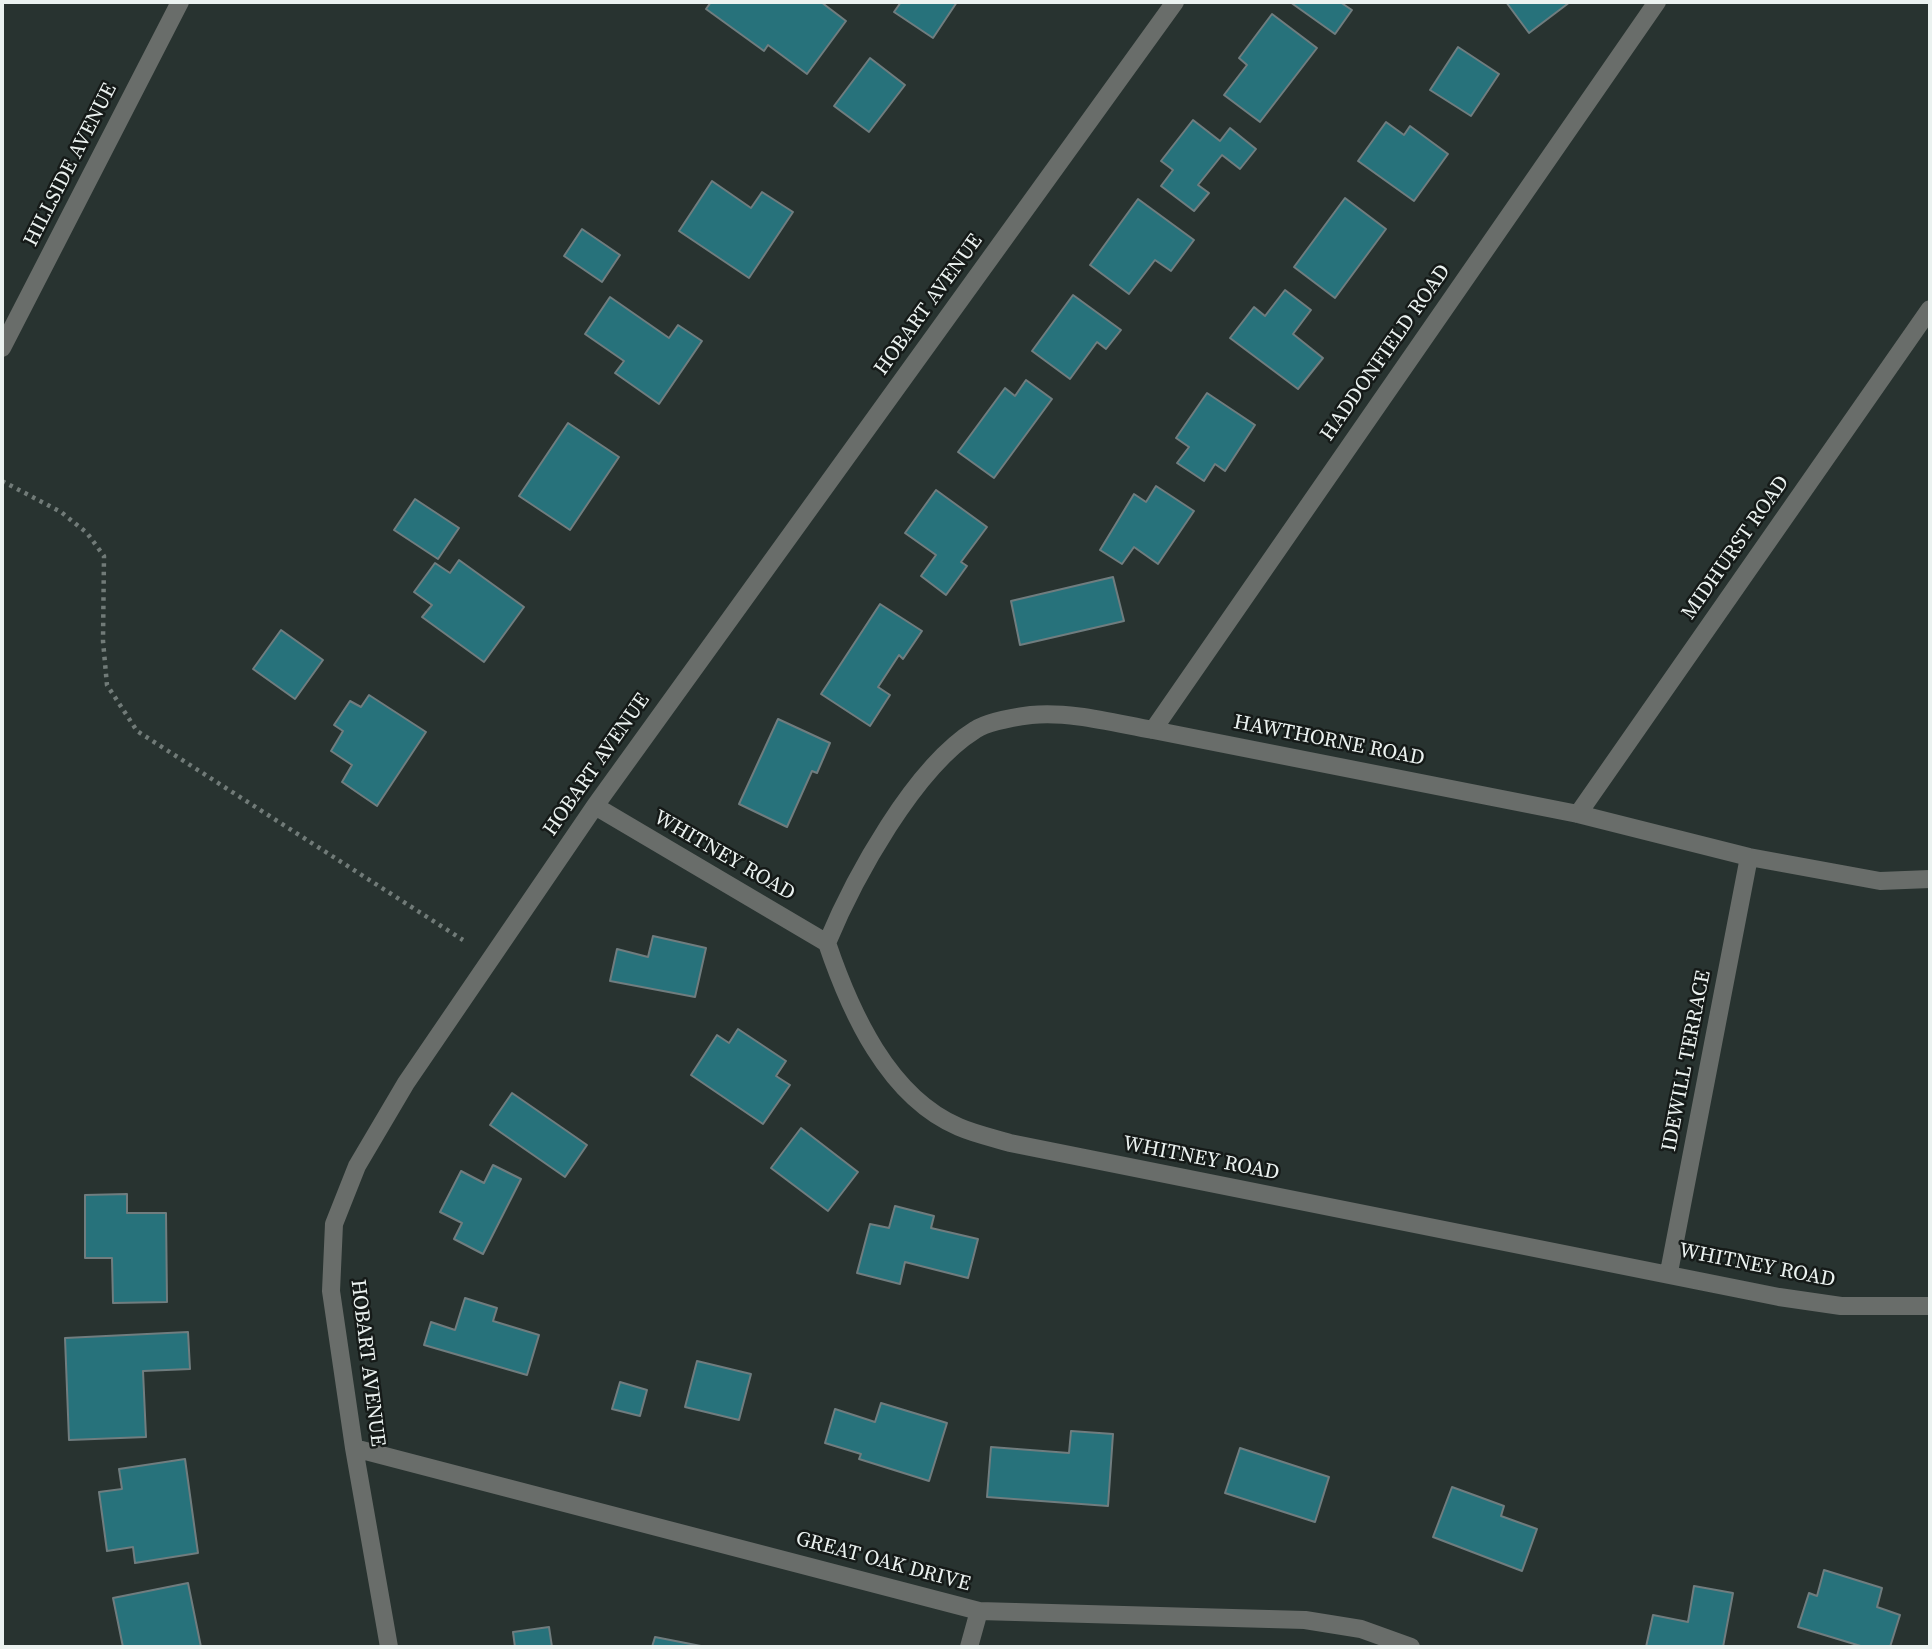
<!DOCTYPE html>
<html>
<head>
<meta charset="utf-8">
<style>
	body { margin:0 }
	#map { position:relative; width:1932px; height:1649px; overflow:hidden; background:#283330; font-family:"Source Serif 4",serif }
	canvas { display:block }
	.frame { position:absolute; inset:0; border:4px solid #ebf2f0; pointer-events:none }
</style>
</head>
<body>
<div id="map">
<canvas width="1932" height="1649"></canvas>
<div class="frame"></div>
</div>
<script>
const ctx = document.querySelector('canvas').getContext('2d');
ctx.lineJoin = 'round';
function fill(path, color) { ctx.fillStyle = color; ctx.fill(path, 'evenodd'); }
function stroke(path, color, width, dash) { ctx.strokeStyle = color; ctx.lineWidth = width; ctx.lineCap = dash ? 'butt' : 'round'; ctx.setLineDash(dash || []); ctx.stroke(path); }
function drawText(font, color, halo, rows, align = 'center') {
  ctx.font = font + ' "Source Serif 4",serif'; ctx.lineWidth = 5; ctx.setLineDash([]); ctx.textBaseline = 'middle'; ctx.strokeStyle = halo; ctx.fillStyle = color; for (const [text, x, y, turn = 0] of rows) {
    ctx.save(); ctx.translate(x, y); ctx.rotate((+turn || 0) * Math.PI / 180); ctx.textAlign = isNaN(turn) ? turn : align; if (halo) ctx.strokeText(text, 0, 0); ctx.fillText(text, 0, 0); ctx.restore();
  }
}
const building = new Path2D(`
	M711,2H821L846,21L807,74L768,45L764,51L706,9Z
	M901,2H957L933,38L894,12Z
	M1290,2H1340L1352,10L1335,34Z
	M1506,2H1570L1529,33Z
	M1272,14L1317,48L1260,122L1224,95L1247,65L1239,58Z
	M1458,47L1499,74L1471,116L1430,90Z
	M870,58L905,85L869,132L834,106Z
	M1193,120L1220,141L1230,128L1256,149L1240,169L1222,155L1198,185L1209,193L1194,211L1161,186L1173,170L1161,161Z
	M1386,122L1404,135L1410,126L1448,154L1414,201L1358,161Z
	M712,181L751,208L762,192L793,212L749,278L679,231Z
	M1345,198L1386,229L1335,298L1294,267Z
	M1138,199L1194,240L1171,271L1155,260L1129,294L1090,265Z
	M582,229L620,255L602,282L564,256Z
	M1285,290L1311,310L1293,334L1323,358L1298,389L1230,338L1254,307L1265,316Z
	M1073,295L1121,330L1106,349L1097,342L1070,379L1032,351Z
	M610,297L669,338L678,325L702,341L659,404L615,373L624,361L585,334Z
	M1026,380L1052,399L994,478L958,452L1005,388L1015,396Z
	M1207,393L1255,425L1225,471L1215,464L1204,481L1177,463L1189,447L1176,438Z
	M568,423L619,457L570,530L519,496Z
	M1156,486L1194,511L1158,564L1134,547L1122,564L1100,550L1134,494L1146,502Z
	M936,490L987,527L961,562L967,566L946,595L921,576L936,555L905,533Z
	M415,499L459,528L438,559L394,530Z
	M459,560L524,607L484,662L422,617L432,605L414,592L435,563L450,573Z
	M1113,577L1124,621L1020,645L1011,601Z
	M880,604L922,631L903,659L899,655L878,687L890,695L870,726L821,694Z
	M281,630L323,660L295,699L253,669Z
	M369,695L426,732L377,806L342,782L352,765L331,751L343,731L334,725L350,701L361,707Z
	M778,719L830,743L817,773L812,771L787,827L739,804Z
	M653,936L706,948L695,997L610,981L617,949L648,957Z
	M738,1029L786,1061L776,1076L790,1085L763,1124L691,1075L717,1035L729,1043Z
	M512,1093L587,1145L565,1177L490,1125Z
	M801,1128L858,1172L828,1211L771,1168Z
	M493,1165L521,1179L483,1254L454,1239L462,1223L440,1212L461,1171L484,1183Z
	M127,1194V1213H166L167,1302L113,1303L112,1258H85V1195Z
	M895,1206L934,1216L931,1228L978,1239L968,1278L905,1262L900,1284L857,1273L870,1224L889,1228Z
	M465,1298L497,1308L493,1321L539,1335L527,1375L424,1345L431,1322L455,1330Z
	M188,1332L190,1369L143,1371L146,1437L69,1440L65,1338Z
	M697,1361L751,1374L739,1420L685,1407Z
	M620,1382L647,1390L640,1416L612,1409Z
	M881,1403L947,1423L929,1481L859,1459L861,1454L825,1443L835,1409L875,1422Z
	M1071,1431L1113,1434L1108,1506L987,1497L991,1447L1069,1453Z
	M1240,1448L1329,1477L1315,1522L1225,1493Z
	M185,1459L198,1553L135,1563L133,1547L107,1551L99,1492L122,1489L119,1469Z
	M1452,1487L1504,1506L1501,1516L1537,1529L1522,1571L1433,1537Z
	M1824,1570L1882,1588L1877,1607L1900,1615L1890,1647H1864L1798,1627L1809,1593L1817,1596Z
	M188,1583L201,1647H123L113,1598Z
	M1694,1586L1733,1593L1723,1647H1646L1653,1615L1688,1622Z
	M549,1627L552,1647H515L513,1632Z
	M655,1637L706,1647H652Z`);
fill(building, '#27727b');
stroke(building, '#707d7f', 2);
stroke(new Path2D(`
	M2,481L61,512L87,533L104,556L103,641L107,685L137,731L463,940`), '#717b78', 4.5, [3.5, 5]);
stroke(new Path2D(`
	M2,348L180,2
	M1153,730L1657,2
	M595,806L827,943C850,1011 888,1097 959,1127C975,1134 994,1138 1010,1143L1779,1297L1841,1306H1930
	M1578,814L1930,309
	M827,943C854,878 914,768 975,730C987,722 1016,717 1031,715C1070,711 1114,723 1153,730L1578,814L1749,857L1880,881L1930,879
	M1669,1272L1749,857
	M354,1448L979,1611L1305,1620L1361,1629L1411,1647
	M389,1647L354,1448L331,1291L334,1224L357,1166L406,1083L595,806L1175,2
	M969,1647L979,1611`), '#696d6a', 18);
drawText('21px', '#ebf2f0', '#151a18', [
	["HILLSIDE AVENUE",71,165,-63],
	["HOBART AVENUE",929,305,-54],
	["HADDONFIELD ROAD",1386,353,-55],
	["MIDHURST ROAD",1736,548,-55],
	["HAWTHORNE ROAD",1329,741,11],
	["HOBART AVENUE",597,765,-55],
	["WHITNEY ROAD",724,856,30],
	["IDEWILL TERRACE",1687,1061,-79],
	["WHITNEY ROAD",1201,1159,11],
	["WHITNEY ROAD",1757,1266,11],
	["HOBART AVENUE",367,1363,83],
	["GREAT OAK DRIVE",883,1562,15]
]);
</script>
</body>
</html>
